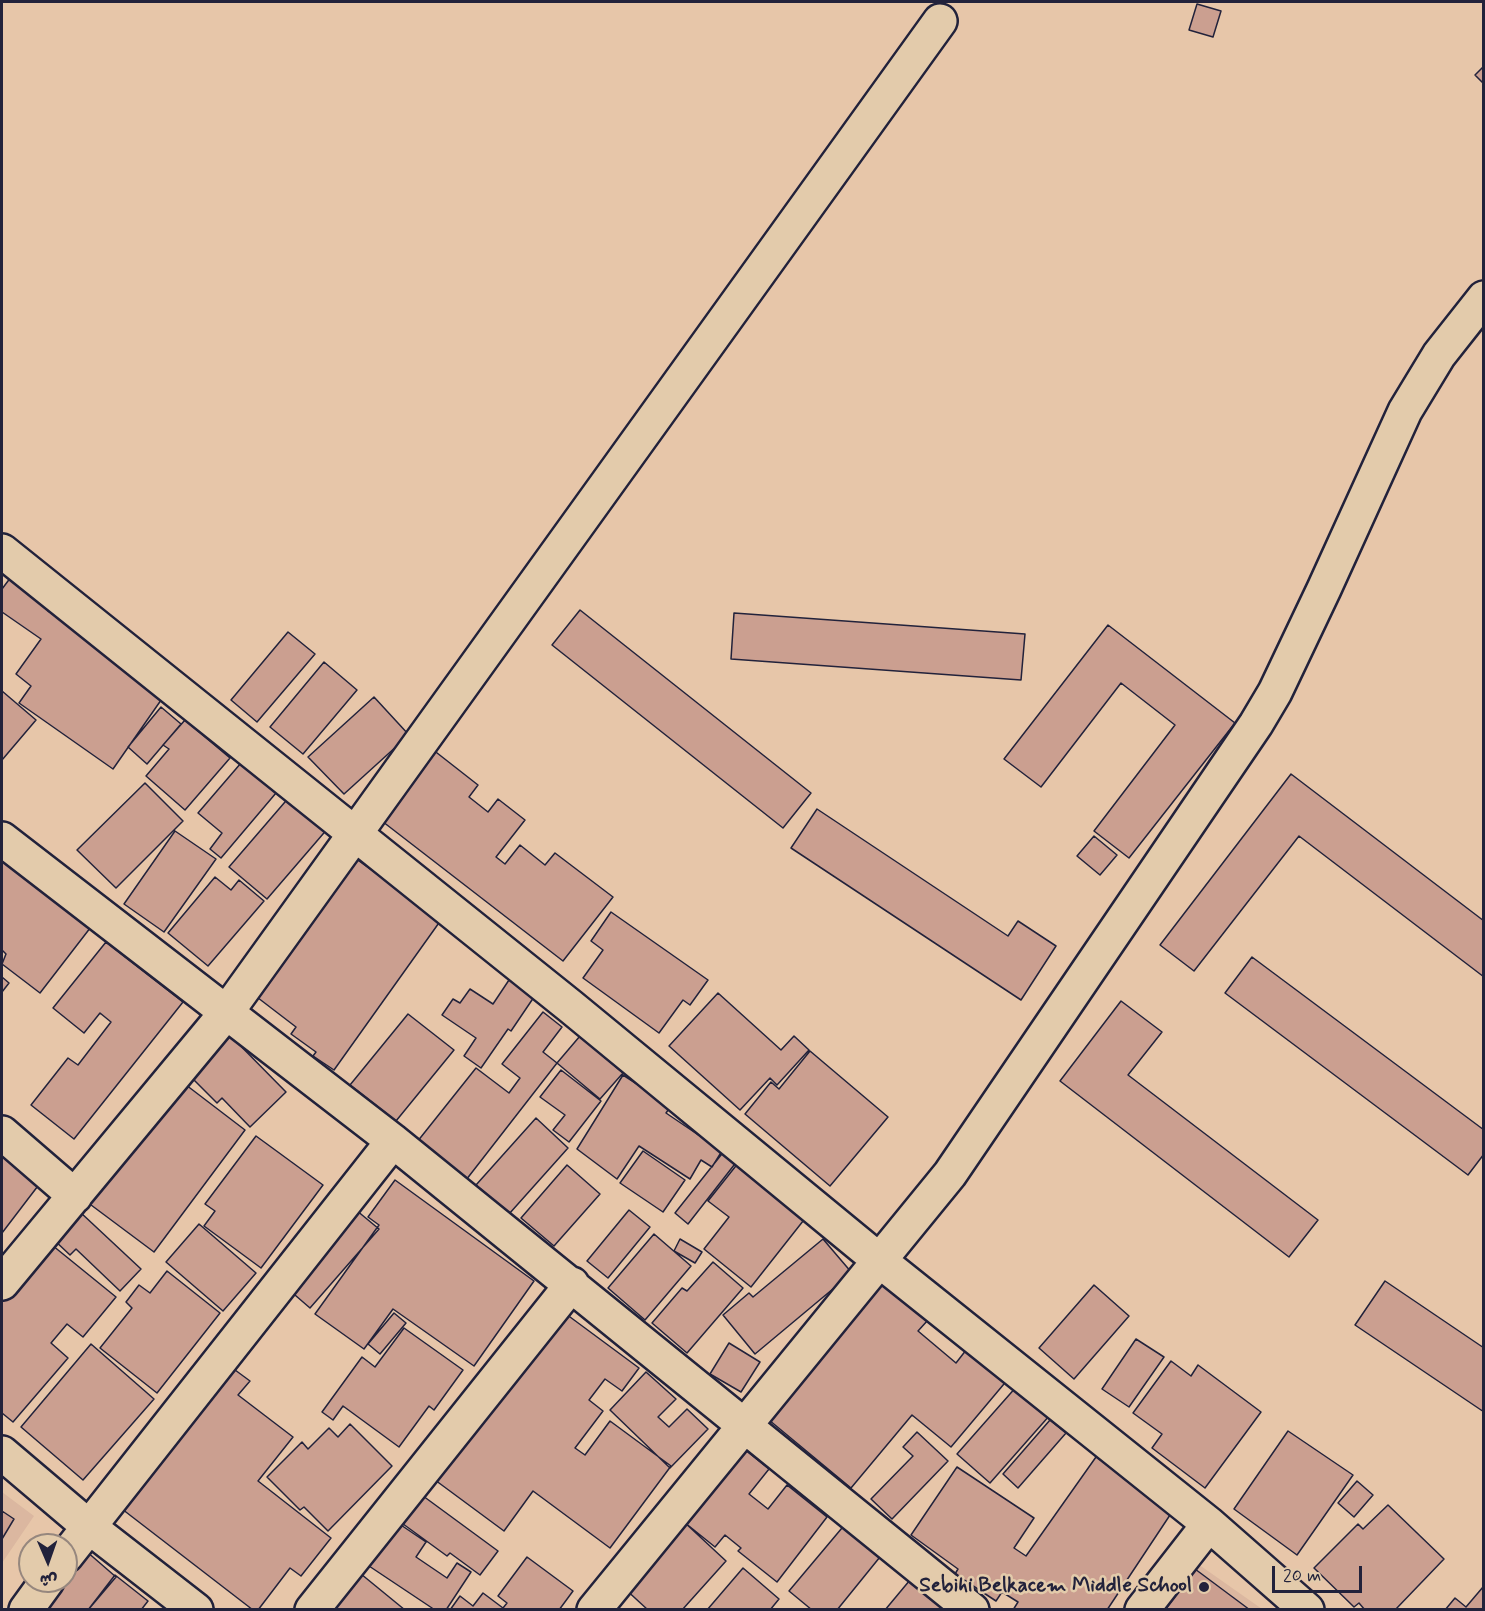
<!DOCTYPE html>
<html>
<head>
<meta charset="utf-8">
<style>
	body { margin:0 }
	#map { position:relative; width:1485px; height:1611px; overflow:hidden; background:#e7c6a9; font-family:Mynerve,"Playpen Sans Arabic",sans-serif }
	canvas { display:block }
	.frame { position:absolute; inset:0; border:3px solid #22223b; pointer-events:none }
	.north { position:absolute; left:18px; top:1533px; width:60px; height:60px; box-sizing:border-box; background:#e3cbab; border:2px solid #96877e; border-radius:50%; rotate:178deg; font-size:16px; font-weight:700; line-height:24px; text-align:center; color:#22223b }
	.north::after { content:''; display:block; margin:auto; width:21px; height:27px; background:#22223b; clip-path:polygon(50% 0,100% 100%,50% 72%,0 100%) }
	.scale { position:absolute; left:1272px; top:1566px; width:90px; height:27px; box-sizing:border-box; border:3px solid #22223b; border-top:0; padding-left:8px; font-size:18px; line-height:21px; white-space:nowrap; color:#22223b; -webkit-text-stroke:4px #e3cbab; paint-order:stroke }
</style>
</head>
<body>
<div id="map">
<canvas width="1485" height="1611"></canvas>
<div class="frame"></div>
<div class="north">ش</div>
<div class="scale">20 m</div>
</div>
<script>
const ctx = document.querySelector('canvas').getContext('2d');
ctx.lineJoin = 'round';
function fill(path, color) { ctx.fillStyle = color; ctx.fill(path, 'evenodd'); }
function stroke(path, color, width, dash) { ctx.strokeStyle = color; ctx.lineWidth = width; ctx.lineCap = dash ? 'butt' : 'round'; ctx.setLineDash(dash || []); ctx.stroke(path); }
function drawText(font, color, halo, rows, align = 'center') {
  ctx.font = font + ' Mynerve,sans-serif'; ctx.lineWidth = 5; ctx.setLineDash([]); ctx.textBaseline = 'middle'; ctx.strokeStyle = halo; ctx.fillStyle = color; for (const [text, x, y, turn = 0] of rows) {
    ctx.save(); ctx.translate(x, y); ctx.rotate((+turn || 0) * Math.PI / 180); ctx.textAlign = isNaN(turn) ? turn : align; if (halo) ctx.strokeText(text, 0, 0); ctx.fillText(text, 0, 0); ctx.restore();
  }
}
fill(new Path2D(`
	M2,1492L34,1516L2,1563Z
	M1198,1564L1262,1609L1161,1610Z`), '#dbb7a0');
const building = new Path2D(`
	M1197,4L1221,11L1213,37L1189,30Z
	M1484,66V84L1475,75Z
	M11,577L51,605L48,611L166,693L113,769L19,703L31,686L16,674L41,639L2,612V589Z
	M580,610L811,793L783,828L552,645Z
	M734,613L1025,634L1021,680L731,659Z
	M1108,625L1235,723L1129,858L1094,831L1175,725L1121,683L1041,787L1004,759Z
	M288,632L315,654L257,722L231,700Z
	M324,662L357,690L303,754L270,727Z
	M2,691L36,720L2,760Z
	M374,697L409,735L344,794L308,757Z
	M161,707L181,724L147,764L128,747Z
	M185,720L230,758L185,810L146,776L169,749L163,745Z
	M432,749L478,785L469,797L488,812L498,799L525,820L496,857L505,864L520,845L545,865L555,853L613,897L563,961L378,818Z
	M241,763L276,793L221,858L210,849L222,833L198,813Z
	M1291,774L1484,921V977L1299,836L1194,971L1160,945Z
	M145,783L183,821L116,888L77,850Z
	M291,795L329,827L267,899L229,867Z
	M817,809L1008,936L1018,921L1056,946L1021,1000L791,848Z
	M175,831L216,859L164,932L124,904Z
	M1094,836L1117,855L1100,875L1077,856Z
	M348,853L441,920L334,1070L313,1056L316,1052L291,1034L296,1027L249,991Z
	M6,857L94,923L40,993L2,964L6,954L2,950V863Z
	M215,877L231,890L239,880L264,901L208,966L168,933Z
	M611,912L708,980L690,1005L683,1000L659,1033L583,978L603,950L591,941Z
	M106,942L183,1002L74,1139L31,1105L68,1058L78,1065L111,1022L100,1013L84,1033L53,1008Z
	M1252,957L1484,1130V1154L1468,1175L1225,993Z
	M2,977L9,983L2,992Z
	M509,980L534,997L511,1031L508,1029L481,1068L464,1056L476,1038L442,1015L453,999L460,1003L470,989L493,1004Z
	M718,993L781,1050L794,1036L809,1050L777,1085L770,1078L740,1110L669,1046Z
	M1121,1001L1162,1032L1128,1075L1318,1220L1289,1257L1060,1081Z
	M543,1012L562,1027L543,1052L557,1063L466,1180L417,1142L476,1068L509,1093L520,1078L502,1064Z
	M408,1014L454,1050L396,1121L350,1085Z
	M220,1025L286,1092L250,1127L222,1098L217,1103L179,1065Z
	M580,1036L623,1073L600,1099L557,1063Z
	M810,1051L888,1117L830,1186L745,1114L771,1082L779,1089Z
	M561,1070L601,1101L569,1142L553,1130L565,1115L540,1097Z
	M173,1075L245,1130L154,1252L75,1193Z
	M623,1075L671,1106L666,1113L722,1151L712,1167L701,1160L690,1179L639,1146L617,1179L577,1149Z
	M536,1118L568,1148L509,1214L476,1185Z
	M256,1136L323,1185L261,1268L204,1226L215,1211L205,1204Z
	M2,1144L44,1178L2,1233Z
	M725,1150L738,1160L688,1224L675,1213Z
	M643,1151L685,1180L663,1212L620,1183Z
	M739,1162L807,1216L751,1287L704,1249L729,1217L708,1201Z
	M567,1165L600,1194L554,1246L521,1218Z
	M395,1180L534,1281L474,1366L393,1309L364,1349L315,1314L379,1225L368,1217Z
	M356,1210L379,1229L310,1308L288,1289Z
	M629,1210L650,1227L608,1278L587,1261Z
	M80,1212L141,1269L120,1291L76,1249L70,1255L53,1239Z
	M199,1224L256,1273L223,1311L166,1262Z
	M654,1234L691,1266L645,1320L608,1288Z
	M680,1239L702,1252L695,1263L674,1251Z
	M823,1239L852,1273L755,1354L723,1315L749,1293L753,1297Z
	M47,1241L116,1297L83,1337L67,1324L51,1343L68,1358L13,1422L2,1413V1296Z
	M713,1262L743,1288L687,1353L652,1323L682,1288L687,1291Z
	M167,1271L220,1313L157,1393L100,1348L132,1308L126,1302L139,1285L150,1293Z
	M1385,1281L1484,1348V1412L1355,1325Z
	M883,1283L928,1320L918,1331L956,1363L970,1345L1009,1378L951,1447L912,1415L851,1488L769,1420Z
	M1094,1285L1129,1316L1074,1379L1039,1348Z
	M394,1313L406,1323L380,1354L368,1344Z
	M566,1314L639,1368L622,1391L605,1379L589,1400L603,1411L575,1448L585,1455L610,1421L671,1466L610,1548L533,1491L504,1531L435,1480L519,1366L525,1370Z
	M404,1328L463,1370L434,1410L429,1406L399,1447L343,1406L333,1420L322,1412L362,1357L375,1367Z
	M1136,1339L1164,1357L1129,1407L1102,1389Z
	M729,1343L760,1362L741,1392L710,1374Z
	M91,1344L154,1399L83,1480L21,1427Z
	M1171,1361L1191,1376L1198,1365L1261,1412L1205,1488L1152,1448L1162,1434L1133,1413Z
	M231,1367L250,1381L238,1395L293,1437L258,1481L331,1538L301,1576L290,1568L258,1610H253L122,1509Z
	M646,1372L676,1399L658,1417L669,1427L687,1409L708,1429L670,1468L610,1410Z
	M1017,1386L1050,1415L990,1483L957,1454Z
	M1050,1420L1066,1433L1018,1488L1003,1474Z
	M350,1424L392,1466L328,1531L304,1507L300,1510L267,1477L302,1442L308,1449L329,1428L338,1437Z
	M1288,1431L1353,1475L1297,1555L1234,1509Z
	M917,1432L948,1461L892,1519L871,1499L913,1456L903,1447Z
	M743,1448L769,1469L749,1494L768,1509L787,1485L827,1517L777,1582L738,1551L741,1548L725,1535L715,1547L684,1522Z
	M1096,1457L1174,1509L1107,1610H1013L1018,1602L1002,1592L996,1601L955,1574L958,1569L911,1535L957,1467L1034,1518L1014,1548L1026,1556Z
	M1357,1481L1373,1495L1354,1517L1338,1503Z
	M419,1493L498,1551L480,1575L450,1553L447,1556L399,1521Z
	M1388,1505L1444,1559L1395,1610H1365L1359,1603L1354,1607L1314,1568L1358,1524L1363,1529Z
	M2,1511L14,1519L2,1539Z
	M395,1521L426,1542L416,1557L447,1578L457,1563L471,1572L446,1610H435L366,1564Z
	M683,1521L726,1561L682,1610H648L623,1587Z
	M847,1522L884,1552L837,1610H812L789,1591Z
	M86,1551L116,1577L88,1610H34L59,1581H66V1573Z
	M527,1557L573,1591L559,1610H450L460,1596L473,1606L483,1593L503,1608L507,1603L498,1596Z
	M743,1568L779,1599L770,1610H707Z
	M1195,1569L1250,1610H1165Z
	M361,1574L405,1610H332Z
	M115,1575L148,1601L141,1610H88Z
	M910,1580L944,1610H885Z
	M1483,1587L1484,1610H1445L1455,1598L1466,1607Z`);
fill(building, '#cb9f90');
stroke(building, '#22223b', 1.5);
const minor = new Path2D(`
	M2,551L570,1006L880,1261L1209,1524L1307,1610
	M2,839L393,1141L972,1610
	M2,1133L75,1196
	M2,1283L226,1013L940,21
	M2,1453L88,1526L196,1610
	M66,1556L393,1141
	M26,1610L47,1581
	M312,1610L572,1284
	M594,1610L950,1174L1256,724L1275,692L1324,589L1405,411L1439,355L1484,298
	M1142,1610L1209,1524`);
stroke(minor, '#22223b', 38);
stroke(minor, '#e3cbab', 33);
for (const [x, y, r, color] of [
	[1204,1587,6,"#22223b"]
]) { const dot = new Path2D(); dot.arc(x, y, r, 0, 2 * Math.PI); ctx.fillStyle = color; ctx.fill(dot); stroke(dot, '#e3cbab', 2); }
drawText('bold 21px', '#22223b', '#e3cbab', [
	["Sebihi Belkacem Middle School",1192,1587]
], 'right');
</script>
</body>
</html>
